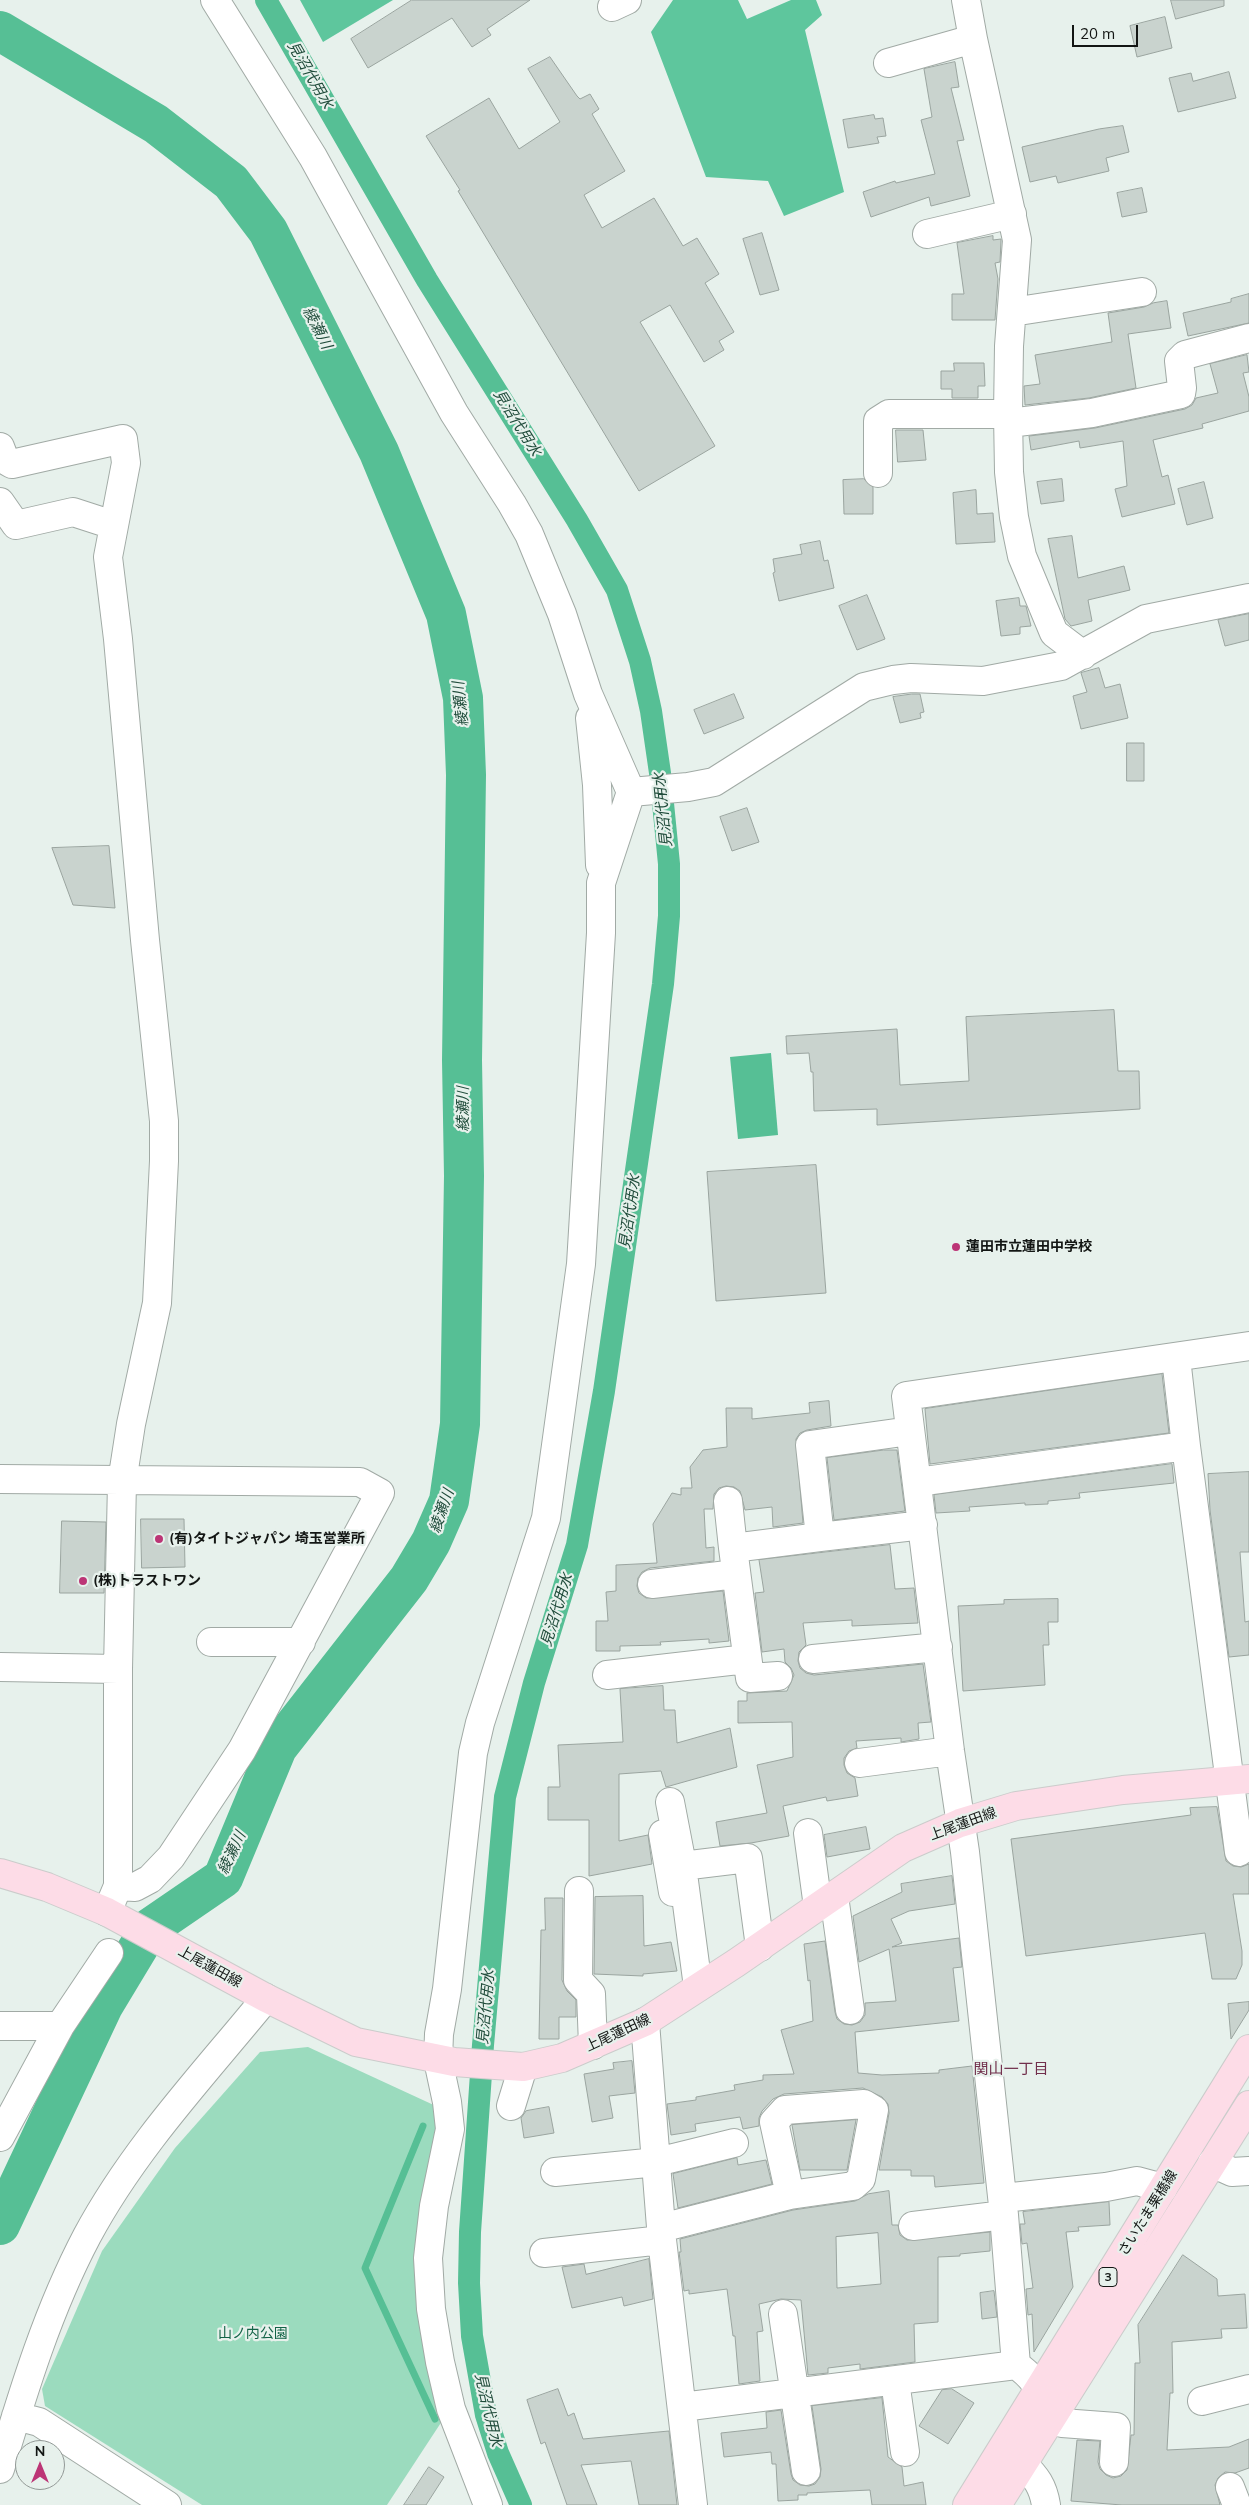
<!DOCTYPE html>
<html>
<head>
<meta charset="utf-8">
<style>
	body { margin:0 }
	#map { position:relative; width:1249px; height:2505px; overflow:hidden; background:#e7f1ec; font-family:Mulish,sans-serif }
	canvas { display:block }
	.north { position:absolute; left:15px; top:2440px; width:50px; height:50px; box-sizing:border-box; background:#e7f1ec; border:1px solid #929996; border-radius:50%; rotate:0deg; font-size:14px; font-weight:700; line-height:20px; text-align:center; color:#131614 }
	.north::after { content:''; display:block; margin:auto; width:18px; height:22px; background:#bc3576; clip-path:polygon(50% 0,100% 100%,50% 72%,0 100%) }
	.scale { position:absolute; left:1072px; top:25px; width:66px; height:22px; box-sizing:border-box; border:2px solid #131614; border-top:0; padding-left:6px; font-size:15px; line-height:18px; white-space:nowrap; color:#131614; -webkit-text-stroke:4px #e7f1ec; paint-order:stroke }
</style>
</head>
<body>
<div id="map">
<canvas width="1249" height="2505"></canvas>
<div class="north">N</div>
<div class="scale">20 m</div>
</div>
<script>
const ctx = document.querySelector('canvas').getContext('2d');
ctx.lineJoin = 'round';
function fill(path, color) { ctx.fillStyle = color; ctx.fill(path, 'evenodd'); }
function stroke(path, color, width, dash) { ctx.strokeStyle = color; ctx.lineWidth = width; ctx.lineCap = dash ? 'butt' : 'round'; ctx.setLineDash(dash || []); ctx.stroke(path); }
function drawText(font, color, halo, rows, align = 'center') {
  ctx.font = font + ' Mulish,"Noto Sans JP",sans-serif'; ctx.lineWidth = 4.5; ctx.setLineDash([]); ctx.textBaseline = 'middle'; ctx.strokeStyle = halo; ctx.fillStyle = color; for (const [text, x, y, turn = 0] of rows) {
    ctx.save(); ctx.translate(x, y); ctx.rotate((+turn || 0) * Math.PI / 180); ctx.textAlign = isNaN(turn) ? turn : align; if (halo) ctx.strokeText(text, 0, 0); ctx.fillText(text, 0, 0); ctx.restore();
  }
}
fill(new Path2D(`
	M308,2047L438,2107L446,2415L387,2505H202L45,2406L42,2389L102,2251L175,2148L260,2052Z`), '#9bdbbe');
fill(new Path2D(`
	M300,0H393L323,42Z
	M673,0H738L747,19L791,0H816L822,15L805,30L844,192L784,216L768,181L706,177L651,32Z`), '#5ec69d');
fill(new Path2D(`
	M771,1053L778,1135L738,1139L730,1057Z`), '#56bf95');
stroke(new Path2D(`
	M423,2126L365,2268L435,2419`), '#56bf95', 7);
stroke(new Path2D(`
	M266,0L427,280L577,520L617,590L640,661L651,711L660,773L669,864V916L663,984L604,1391L577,1545L534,1683L505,1797L483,2045L470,2232L469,2283L472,2336L486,2415L498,2453L521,2505`), '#56bf95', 22);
stroke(new Path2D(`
	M0,31L156,124L231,182L268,231L379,452L446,614L463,698L466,775L462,1060L464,1176L460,1424L449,1501L431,1542L409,1579L277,1748L223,1878L150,1928L103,2006L0,2225`), '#56bf95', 40);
const building = new Path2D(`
	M412,0H530L487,29L491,35L472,47L452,18L368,68L351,39Z
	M1171,0H1224V6L1176,19Z
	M1165,17L1172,48L1137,57L1130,26Z
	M550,57L577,96L580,99L590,94L599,109L592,114L625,171L584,195L602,228L654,198L683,246L697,238L719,274L705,283L734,332L719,341L724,350L704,362L670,305L640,322L715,446L639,491L458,191L460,190L426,136L489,98L519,149L560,122L528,69Z
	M955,62L959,87L951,88L964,140L957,141L970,196L931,206L929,197L871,217L863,192L895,181L896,183L935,174L921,120L932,117L924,69Z
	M1229,72L1236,98L1178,112L1169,78L1191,73L1193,81Z
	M874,115L875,119L883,118L886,136L877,137L879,143L848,148L843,120Z
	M1123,126L1129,152L1106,158L1109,171L1058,183L1056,176L1030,182L1022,147L1099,129Z
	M1142,188L1147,212L1122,217L1117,193Z
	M762,233L779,290L760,295L743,239Z
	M993,236V240L1001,239V241L1000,262L995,263L998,279L995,320H952V294H964L957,243Z
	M1249,294V323L1188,336L1183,313L1231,302V299Z
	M1167,301L1171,328L1128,334L1136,388L1089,398L1025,405L1024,386L1040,384L1035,355L1112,342L1108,313L1144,307L1153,303Z
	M1247,355L1249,372L1243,373L1249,397V411L1202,424L1203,428L1153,440L1162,477L1168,475L1175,504L1122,517L1115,489L1127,486L1123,441L1080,448L1079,441L1031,450L1029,436L1095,428L1185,409L1192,405L1196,398L1218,393L1210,364Z
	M954,363H984L985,386H978V398H952V389H941V371H954Z
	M896,430H923L926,460L898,462Z
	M864,479L873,487V514H844L843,480Z
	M1062,479L1064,501L1041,504L1037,482Z
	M1204,482L1213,518L1187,525L1178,489Z
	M976,490L977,514L993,513L995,542L956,544L953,493Z
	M1072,536L1078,578L1124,566L1130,590L1088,600L1092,621L1071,626L1065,619L1048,539Z
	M820,541L824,561L828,560L834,588L779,601L773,573L775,572L773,559L802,554L800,545Z
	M867,595L885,639L857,650L839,606Z
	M1019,598L1020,606H1026L1031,626L1020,627V634L1001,636L996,601Z
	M1249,614V640L1225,646L1218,620Z
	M1099,668L1105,688L1120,684L1128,718L1081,729L1073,696L1087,692L1081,673Z
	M734,694L744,718L704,734L694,710Z
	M912,694H920L924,712L920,713L921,718L900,723L893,697Z
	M1127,743H1144V781H1127Z
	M747,808L759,842L732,851L720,817Z
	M109,846L115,908L73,905L52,848Z
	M1114,1010L1118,1071H1139L1140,1109L877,1125V1109L814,1111L813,1072H811L809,1053L787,1054L786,1036L897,1029L900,1085L969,1081L966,1017Z
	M816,1165L826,1293L716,1301L707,1172Z
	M1162,1374L1169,1433L930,1464L925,1409Z
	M829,1401L831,1426L807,1430L800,1433L796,1439L803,1523L773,1527L772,1507L745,1510L740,1491L734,1487L726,1486L719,1488L714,1494L713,1509H704L706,1548L714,1547V1561L650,1568L642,1572L638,1578L637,1586L639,1593L646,1598L723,1591L729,1641L709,1643V1639L660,1642L661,1645L620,1646V1651H596V1621H608L606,1592L616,1591V1565L657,1563L653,1524L672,1493L681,1495V1488H692L690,1467L703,1450L727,1447L726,1408H752V1419L810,1413L809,1403Z
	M884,1450H897L905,1511L834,1520L827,1458Z
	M1172,1464L1174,1483L1079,1493L1080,1498L1048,1501V1504L1025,1505V1503L969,1507L970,1511L936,1513L934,1495Z
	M1249,1472V1552H1240L1245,1622L1249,1621V1655L1229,1657L1210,1510L1208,1474Z
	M141,1519H184L185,1567L142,1568Z
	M62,1521L106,1522L104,1593H60Z
	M890,1545L895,1589L914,1588L918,1623L852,1626V1620L803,1623L806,1645L799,1652L798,1661L800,1668L806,1673L814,1675L923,1664L931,1722L918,1723L919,1739L901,1742V1738L856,1741L857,1748L849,1751L844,1758V1765L847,1773L855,1778L858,1796L827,1801L826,1797L783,1806L789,1836L751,1843L720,1846L716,1822L767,1813L757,1765L793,1757L792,1722L738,1723V1701H747V1693L787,1691L794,1675L791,1668L785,1662L784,1649L762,1652L755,1593L764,1592L759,1560Z
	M1058,1599V1622H1048L1049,1645H1043L1045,1685L963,1691L958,1606L1004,1604V1600Z
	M663,1686L664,1710H675L677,1743L730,1728L737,1767L666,1787L661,1771L619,1774V1841L648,1835L652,1864L589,1876V1820H548V1787H560L558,1745L623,1742L620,1689Z
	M1217,1807L1226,1861L1233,1866L1241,1867L1249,1864V1894H1233L1242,1951V1965L1236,1979H1212L1205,1933L1026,1956L1011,1839L1191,1815L1190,1808Z
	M866,1827L870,1849L827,1857L824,1835Z
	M952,1876L955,1904L909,1911L891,1919L902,1943L892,1947L959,1938L962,1967L953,1968L959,2021L855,2032L858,2073L882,2075L939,2073V2070L972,2066L984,2183L935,2187L934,2176H911V2170H879L889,2113L888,2104L882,2097L863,2088L784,2094L773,2099L762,2111L759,2118V2126L743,2129L740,2117L695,2124L696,2131L671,2135L667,2104L696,2100V2097L735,2090L734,2085L763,2080V2075L794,2074L781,2030L813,2021L810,1980L808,1981L804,1944L825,1941L835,2012L837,2019L844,2024L852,2025L860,2022L865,2015V2003L896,2001L889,1949L859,1962L853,1916L902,1892L901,1884Z
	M643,1896L644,1946L671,1942L677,1971L643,1974V1976L594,1974L595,1897Z
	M545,1898H563L562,1980L567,1991L576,2000V2017H559V2039H539L541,1930H545Z
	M1249,2002V2010L1231,2039L1228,2004Z
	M632,2061L635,2093L609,2096L613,2118L592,2122L584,2074L614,2069L613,2063Z
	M549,2107L554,2133L524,2138L521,2118L526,2111Z
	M856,2120L847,2170H800L792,2125Z
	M737,2158L738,2165L766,2160L772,2184L678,2208L673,2174Z
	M889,2191L892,2225H898L900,2235L907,2240L990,2232V2251L960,2254V2256L938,2257V2322L914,2324L915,2362L860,2369V2364L828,2368V2373L808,2375L801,2300L781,2299L759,2304L763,2331L757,2332L760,2381L739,2384L735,2336H733L727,2289L689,2294V2290L684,2291L679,2252H681L680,2239L793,2210L855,2201L868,2194ZM878,2233L881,2284L837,2288L836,2237Z
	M1109,2202L1110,2225L1078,2227L1079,2231L1066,2232L1073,2287L1034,2352L1032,2314L1028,2315L1026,2289L1033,2288L1027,2243L1022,2244L1020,2224H1025L1023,2212Z
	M1183,2255L1217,2279L1218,2296L1245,2294L1247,2328L1221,2329L1222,2338L1172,2342L1173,2393H1170L1167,2450L1229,2447L1249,2439V2468L1235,2473L1225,2472L1218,2478L1215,2485L1220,2505H1122L1071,2501L1077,2440L1100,2441L1098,2462L1100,2469L1106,2475L1113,2478L1121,2476L1127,2470L1131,2435H1134L1135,2363H1140L1138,2325Z
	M649,2259L653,2299L624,2306L622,2297L572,2308L562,2267L584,2264L586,2274Z
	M994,2291L997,2317L982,2319L980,2293Z
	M558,2389L568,2416L574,2413L583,2439L669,2431L677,2505H639L631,2461L581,2465L597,2505H567L545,2442L541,2444L527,2400Z
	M952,2389L974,2403L948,2444L919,2426L942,2390Z
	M882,2398L888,2457L902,2467L904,2486L923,2482L926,2505H872L870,2490L807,2493V2495H798V2500L778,2501L776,2464H772L771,2452L724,2457L721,2433L767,2428L766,2412L781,2410L791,2474L793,2480L800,2485L809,2486L815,2484L820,2477L821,2469L812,2406Z
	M429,2467L444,2477L426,2505H404Z`);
fill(building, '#c9d3ce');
stroke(building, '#9aa49f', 1);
const minor = new Path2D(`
	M215,0L313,157L454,413L512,504L529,534L562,614L588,694L631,792L601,883V933L581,1264L546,1518L480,1723L473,1753L447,1989L439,2034L438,2060L447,2102L450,2129L434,2206L428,2258L431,2309L440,2362L451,2409L488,2505
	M966,0L973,39L1017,240L1009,346L1008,414L1009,472L1014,517L1022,556L1054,633L1083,655
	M612,7L627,0
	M888,63L973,39
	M927,234L1012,214
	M1012,312L1142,292
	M1009,423L1092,413L1181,394L1182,388L1179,361L1185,355L1249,338
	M0,447L5,460L12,464L123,439L126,463L108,557L118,639L145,940L164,1121V1161L157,1303L131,1424L122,1482L118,1669V1886L107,1912
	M878,473V421L889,414H1008
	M0,502L16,525L73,512L113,525
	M590,718L597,785L600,865
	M631,792L688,787L714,782L864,687L893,680L911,678L983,681L1061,666L1146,619L1249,598
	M910,1431L810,1445L820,1537L923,1525
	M1186,1446L1239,1852
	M0,1479L360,1482L380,1493L242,1750L171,1857L150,1879L135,1887L118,1886
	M917,1482L1186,1446L1176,1358
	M728,1501L733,1548
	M652,1584L736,1574
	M211,1642H301
	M813,1659L938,1647
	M0,1667L118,1669
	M607,1675L747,1659
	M778,1676L750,1678L733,1548L820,1537
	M859,1763L950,1751
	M670,1802L680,1854
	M808,1833L818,1907
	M663,1834L673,1892
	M579,1891L578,1980L591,1994L593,2045
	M834,1896L850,2010
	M698,1987L682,1866L748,1858L760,1947
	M645,2022L662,2240L693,2505
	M0,2026H60
	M511,2106L523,2067
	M0,2137L60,2026L109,1953
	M1212,2163L1232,2172L1249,2171
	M555,2172L657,2162L734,2143
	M1003,2198L1106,2187L1137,2181L1163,2188
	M913,2226L1004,2215
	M661,2228L790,2195L853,2186L861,2179L874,2110L864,2104L785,2110L774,2122L790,2195
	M544,2253L662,2240
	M783,2314L806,2471
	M1016,2365L1004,2215L965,1852L950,1751L906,1396L1249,1346
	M895,2381L905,2452
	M1202,2401L1249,2389
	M682,2407L1016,2365C1039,2380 1046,2403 1062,2423L1116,2427L1114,2462
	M16,2416L39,2422L167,2505
	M1023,2464C1036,2477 1043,2486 1046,2505
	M0,2469C24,2389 48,2310 87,2236C134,2148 204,2074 266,1998
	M1230,2487L1237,2505`);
const major = new Path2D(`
	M0,1873L47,1887L107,1912L266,1998L356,2042L454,2062L523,2067L562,2058L645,2022L736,1963L903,1848L960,1823L1016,1806L1123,1790L1249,1779
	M967,2505L1249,2049
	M997,2505L1249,2105`);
stroke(minor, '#a1aaa5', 30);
stroke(major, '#cbcccb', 30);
stroke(minor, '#fff', 28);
stroke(major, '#fddce7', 28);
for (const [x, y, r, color] of [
	[956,1247,5,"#bc3576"],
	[159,1539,5,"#bc3576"],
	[83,1581,5,"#bc3576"]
]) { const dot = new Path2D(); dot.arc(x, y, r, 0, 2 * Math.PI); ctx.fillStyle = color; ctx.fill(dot); stroke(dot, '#e7f1ec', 2); }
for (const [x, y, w] of [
	[1108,2277,18]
]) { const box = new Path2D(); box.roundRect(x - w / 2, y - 9.5, w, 19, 4); ctx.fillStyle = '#e7f1ec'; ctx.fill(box); stroke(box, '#131614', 1); }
drawText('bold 12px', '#131614', null, [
	["3",1108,2277]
]);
drawText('bold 14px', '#131614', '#e7f1ec', [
	["蓮田市立蓮田中学校",966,1247],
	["(有)タイトジャパン 埼玉営業所",169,1539],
	["(株)トラストワン",93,1581]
], 'left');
drawText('14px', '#131614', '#e7f1ec', [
	["上尾蓮田線",963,1824,-20],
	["上尾蓮田線",210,1967,29],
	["上尾蓮田線",618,2033,-25],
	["さいたま栗橋線",1148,2213,-58]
]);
drawText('14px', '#126347', '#e7f1ec', [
	["山ノ内公園",253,2334]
]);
drawText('italic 15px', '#204c3b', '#e7f1ec', [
	["見沼代用水",310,75,60],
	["綾瀬川",317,328,63],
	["見沼代用水",517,423,58],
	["綾瀬川",461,704,-96],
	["見沼代用水",663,810,-96],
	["綾瀬川",463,1109,-90],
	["見沼代用水",630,1212,-82],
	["綾瀬川",442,1511,-71],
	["見沼代用水",557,1610,-73],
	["綾瀬川",232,1853,-65],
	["見沼代用水",486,2007,-85],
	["見沼代用水",488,2410,77]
]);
drawText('15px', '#712f4c', '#e7f1ec', [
	["関山一丁目",1011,2069]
]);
</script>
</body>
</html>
